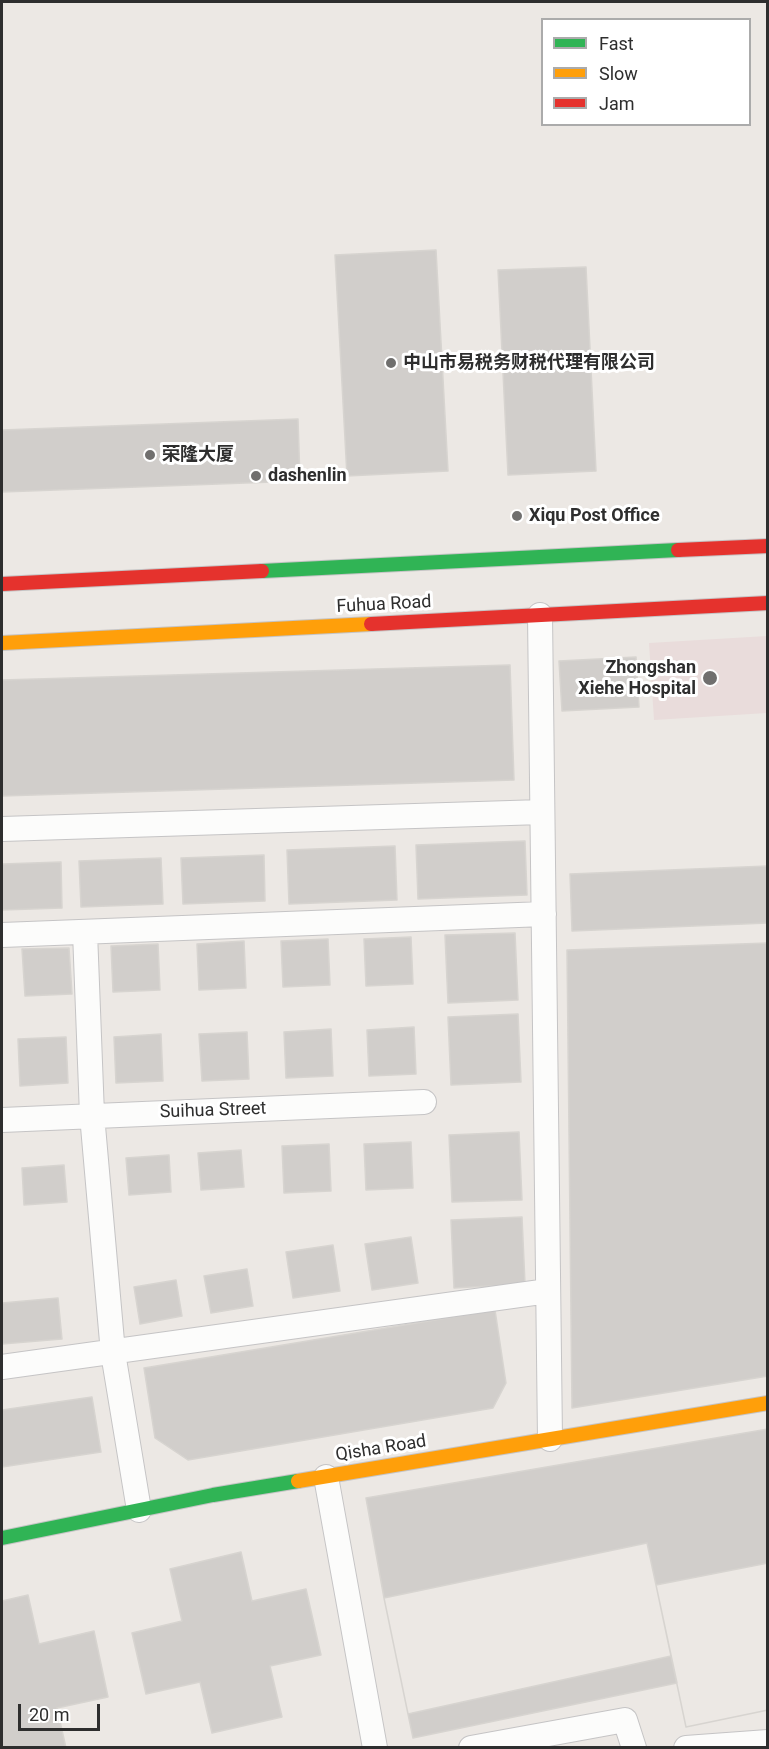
<!DOCTYPE html>
<html>
<head>
<meta charset="utf-8">
<style>
	body { margin:0 }
	#map { position:relative; width:769px; height:1749px; overflow:hidden; background:#ece8e4; font-family:Roboto,sans-serif }
	canvas { display:block }
	.frame { position:absolute; inset:0; border:3px solid #2e2e2e; pointer-events:none }
	.legend { position:absolute; left:541px; top:18px; width:210px; height:108px; box-sizing:border-box; background:#fff; border:2px solid #ababab; margin:0; padding:8px 10px; list-style:none; font-size:18px; color:#2e2e2e }
	.legend li { display:flex; align-items:center; gap:12px; height:30px }
	.legend b { width:30px; border:2px solid #ababab }
	.scale { position:absolute; left:18px; top:1704px; width:82px; height:27px; box-sizing:border-box; border:3px solid #2e2e2e; border-top:0; padding-left:8px; font-size:18px; line-height:21px; white-space:nowrap; color:#2e2e2e; -webkit-text-stroke:4px #fff; paint-order:stroke }
</style>
</head>
<body>
<div id="map">
<canvas width="769" height="1749"></canvas>
<div class="frame"></div>
<ul class="legend">
<li><b style="height:8px;background:#30b455"></b>Fast</li>
<li><b style="height:8px;background:#ff9f0a"></b>Slow</li>
<li><b style="height:8px;background:#e5322d"></b>Jam</li>
</ul>
<div class="scale">20 m</div>
</div>
<script>
const ctx = document.querySelector('canvas').getContext('2d');
ctx.lineJoin = 'round';
function fill(path, color) { ctx.fillStyle = color; ctx.fill(path, 'evenodd'); }
function stroke(path, color, width, dash) { ctx.strokeStyle = color; ctx.lineWidth = width; ctx.lineCap = dash ? 'butt' : 'round'; ctx.setLineDash(dash || []); ctx.stroke(path); }
function drawText(font, color, halo, rows, align = 'center') {
  ctx.font = font + ' Roboto,"Noto Sans SC",sans-serif'; ctx.lineWidth = 6; ctx.setLineDash([]); ctx.textBaseline = 'middle'; ctx.strokeStyle = halo; ctx.fillStyle = color; for (const [text, x, y, turn = 0] of rows) {
    ctx.save(); ctx.translate(x, y); ctx.rotate((+turn || 0) * Math.PI / 180); ctx.textAlign = isNaN(turn) ? turn : align; if (halo) ctx.strokeText(text, 0, 0); ctx.fillText(text, 0, 0); ctx.restore();
  }
}
fill(new Path2D(`
	M767,636V713L654,720L649,643Z`), '#e9dcdb');
const building = new Path2D(`
	M436,250L448,471L347,476L335,255Z
	M586,267L596,471L508,475L498,270Z
	M298,419L300,481L2,492V430Z
	M636,657L639,707L562,711L559,661Z
	M510,665L514,780L2,796V680Z
	M525,841L527,895L418,899L416,845Z
	M395,846L397,900L289,904L287,850Z
	M264,855L265,901L183,904L181,858Z
	M161,858L163,904L81,907L79,861Z
	M61,862L62,908L2,910V864Z
	M768,866V923L572,931L570,874Z
	M515,933L518,1000L448,1003L445,935Z
	M411,937L413,984L366,986L364,939Z
	M328,939L330,985L283,987L281,941Z
	M244,941L246,988L199,990L197,944Z
	M768,943V1376L572,1408L567,950Z
	M158,944L160,990L113,992L111,946Z
	M69,948L72,994L25,996L22,949Z
	M518,1014L521,1082L451,1085L448,1017Z
	M414,1027L416,1074L369,1076L367,1030Z
	M331,1029L333,1076L286,1078L284,1032Z
	M247,1032L249,1079L202,1081L199,1034Z
	M161,1034L163,1081L116,1083L114,1037Z
	M66,1037L68,1083L20,1086L18,1039Z
	M519,1132L522,1200L452,1202L449,1135Z
	M411,1142L413,1188L366,1190L364,1144Z
	M329,1144L331,1191L284,1193L282,1146Z
	M241,1150L244,1187L201,1190L198,1153Z
	M169,1155L171,1192L129,1195L126,1158Z
	M64,1165L67,1202L24,1205L22,1168Z
	M522,1217L525,1284L454,1288L451,1220Z
	M411,1237L418,1283L372,1290L365,1244Z
	M333,1245L340,1291L293,1298L286,1252Z
	M247,1269L253,1306L211,1313L204,1276Z
	M176,1280L182,1316L140,1324L134,1287Z
	M58,1298L62,1339L2,1344V1303Z
	M495,1310L506,1383L493,1408L188,1460L155,1438L144,1368Z
	M92,1397L101,1452L2,1467V1410Z
	M768,1429V1710L686,1727L671,1656L408,1714L384,1598L366,1498Z
	M647,1543L677,1683L413,1738L384,1598Z
	M241,1552L252,1601L306,1589L321,1655L270,1666L282,1717L212,1733L200,1682L146,1694L132,1633L182,1621L170,1569Z
	M768,1563V1710L686,1727L656,1585Z
	M28,1595L39,1644L94,1631L108,1697L57,1708L66,1748H2V1601Z`);
fill(building, '#d1cecb');
stroke(building, '#d7d4d0', 1.5);
const street = new Path2D(`
	M540,615L550,1439
	M2,829L542,812
	M85,932L92,1115L113,1353L139,1510
	M2,935L544,914
	M2,1120L424,1102
	M2,1367L548,1291
	M326,1477L375,1748
	M471,1748L625,1720L634,1748
	M686,1748L768,1742`);
const fast = new Path2D(`
	M262,571L678,550
	M2,1538L213,1495L298,1481`);
const slow = new Path2D(`
	M2,643L371,624
	M298,1481L768,1403`);
const jam = new Path2D(`
	M678,550L768,546
	M2,584L262,571
	M371,624L768,603`);
stroke(street, '#c5c4c5', 26);
stroke(fast, '#c5c4c5', 16);
stroke(slow, '#c5c4c5', 16);
stroke(jam, '#c5c4c5', 16);
stroke(street, '#fcfcfb', 24);
stroke(fast, '#30b455', 14);
stroke(slow, '#ff9f0a', 14);
stroke(jam, '#e5322d', 14);
for (const [x, y, r, color] of [
	[391,363,6,"#706f6e"],
	[150,455,6,"#706f6e"],
	[256,476,6,"#706f6e"],
	[517,516,6,"#706f6e"],
	[710,678,8,"#706f6e"]
]) { const dot = new Path2D(); dot.arc(x, y, r, 0, 2 * Math.PI); ctx.fillStyle = color; ctx.fill(dot); stroke(dot, '#fff', 2); }
drawText('bold 18px', '#2e2e2e', '#fff', [
	["中山市易税务财税代理有限公司",403,363],
	["荣隆大厦",162,455],
	["dashenlin",268,476],
	["Xiqu Post Office",529,516],
	["Zhongshan",696,668,"right"],
	["Xiehe Hospital",696,689,"right"]
], 'left');
drawText('18px', '#2e2e2e', '#fff', [
	["Fuhua Road",384,605,-3],
	["Suihua Street",213,1111,-2],
	["Qisha Road",381,1449,-9]
]);
</script>
</body>
</html>
